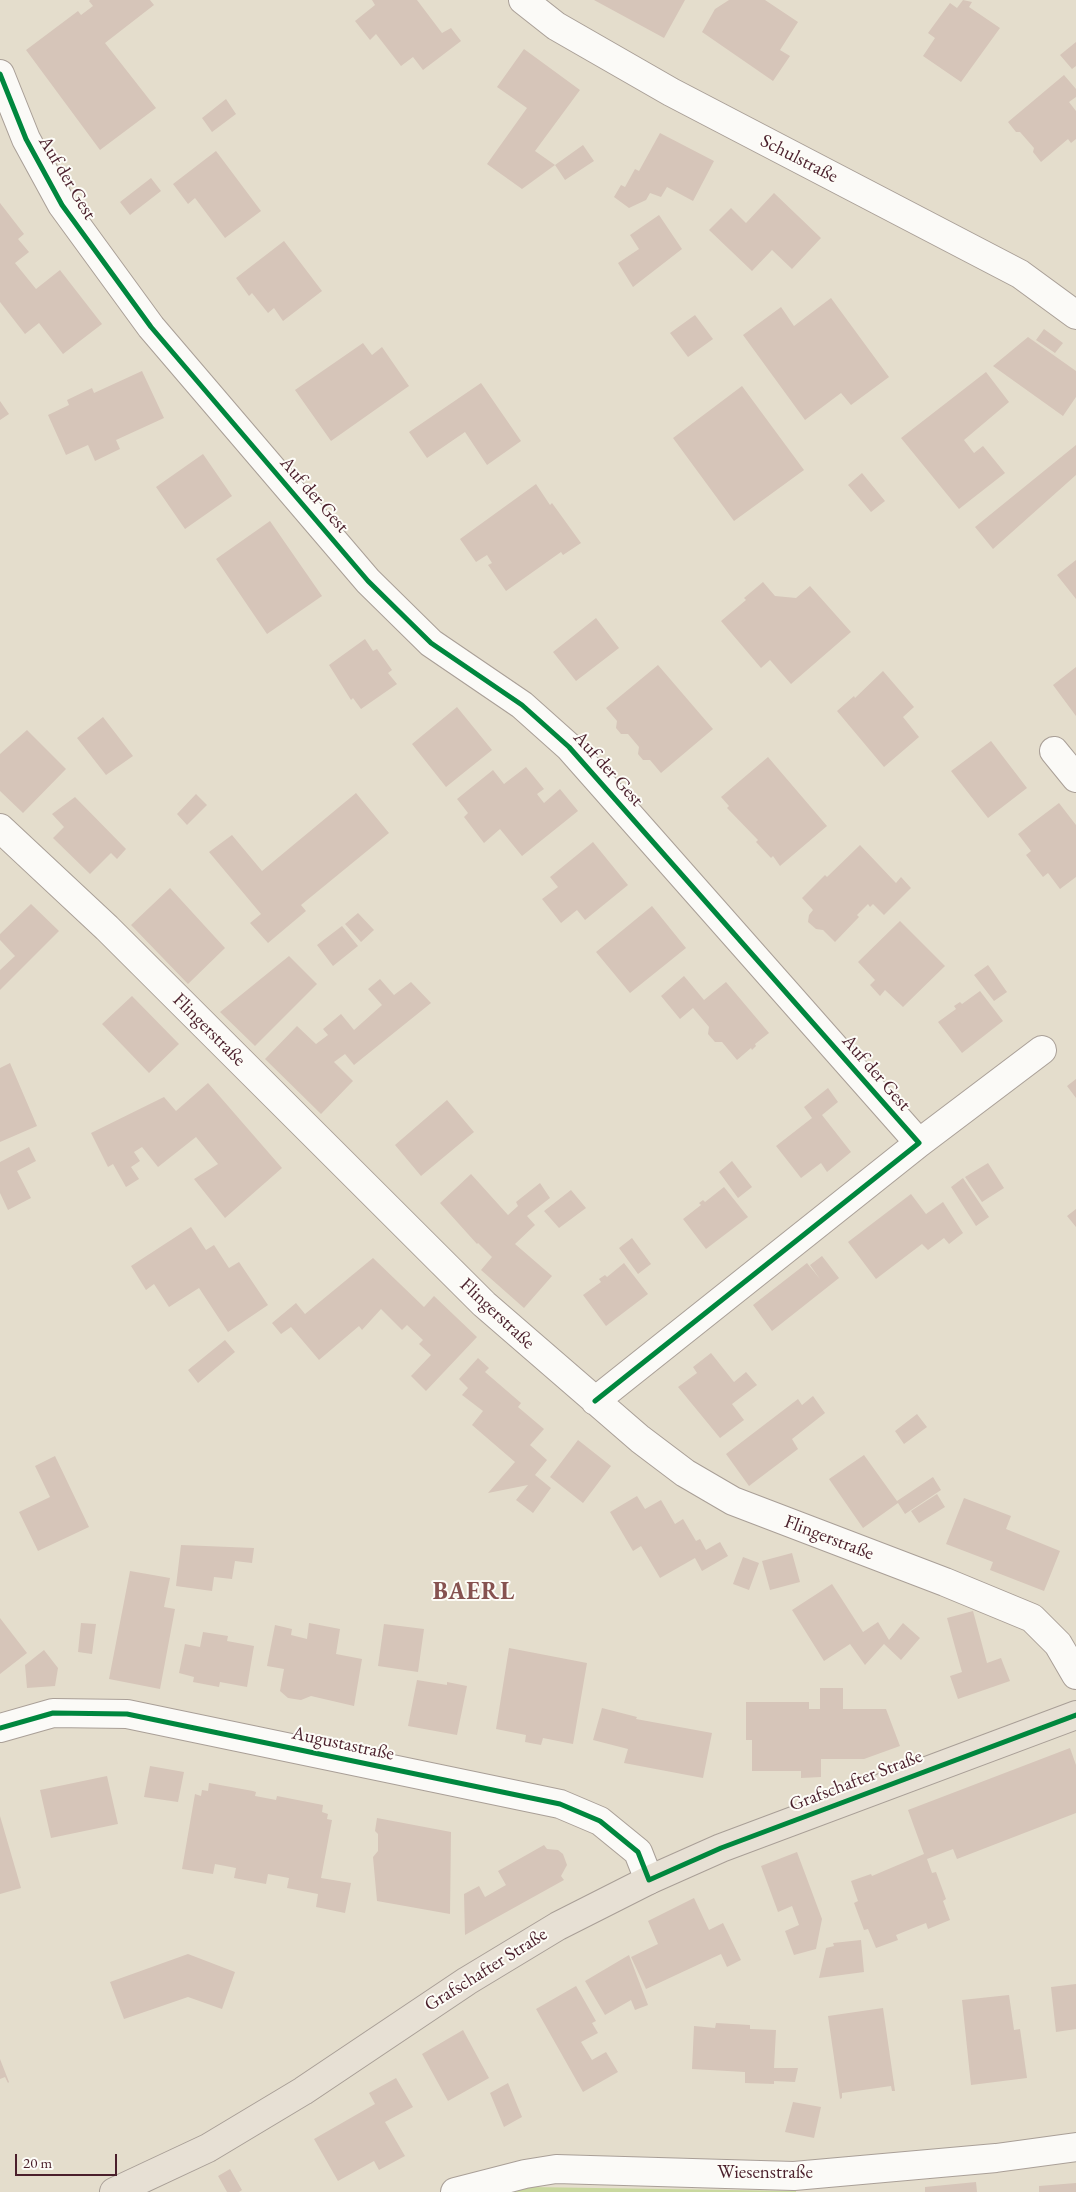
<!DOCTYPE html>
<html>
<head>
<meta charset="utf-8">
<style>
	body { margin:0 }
	#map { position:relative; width:1076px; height:2192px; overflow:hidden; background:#e4ddcc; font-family:"EB Garamond",serif }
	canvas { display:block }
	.scale { position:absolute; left:15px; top:2154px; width:102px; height:22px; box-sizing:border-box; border:2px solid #4a1f2b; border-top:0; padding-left:6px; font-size:15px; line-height:18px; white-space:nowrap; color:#4a1f2b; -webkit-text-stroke:4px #fdfcf7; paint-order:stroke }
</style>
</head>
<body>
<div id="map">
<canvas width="1076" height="2192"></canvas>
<div class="scale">20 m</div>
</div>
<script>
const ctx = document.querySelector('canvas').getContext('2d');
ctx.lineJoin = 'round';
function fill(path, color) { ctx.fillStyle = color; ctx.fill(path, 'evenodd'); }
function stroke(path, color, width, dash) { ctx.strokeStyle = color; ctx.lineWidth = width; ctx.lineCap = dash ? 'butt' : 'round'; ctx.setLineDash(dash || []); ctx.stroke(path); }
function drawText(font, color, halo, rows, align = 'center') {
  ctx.font = font + ' "EB Garamond",serif'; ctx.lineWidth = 4; ctx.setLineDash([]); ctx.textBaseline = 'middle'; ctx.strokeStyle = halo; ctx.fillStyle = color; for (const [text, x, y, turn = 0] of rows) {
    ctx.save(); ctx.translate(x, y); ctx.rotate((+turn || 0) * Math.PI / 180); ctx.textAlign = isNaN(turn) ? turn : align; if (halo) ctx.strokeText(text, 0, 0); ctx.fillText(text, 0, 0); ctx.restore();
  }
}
fill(new Path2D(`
	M529,2187L796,2191V2192H503Z`), '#c8d79e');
fill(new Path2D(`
	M90,0H150L154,5L105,43L156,108L100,150L26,50L78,11L81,15L93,6L89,1Z
	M372,0H417L442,33L451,28L461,41L423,70L413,57L401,66L376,34L370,40L355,21L375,5Z
	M594,0H685L664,38Z
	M729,0H765L798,22L780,50L790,56L773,81L702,32L715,9Z
	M963,0L972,2L969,7L1000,28L961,82L923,56L935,38L928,33L950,3L957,8Z
	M1076,42V66L1072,69L1060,55Z
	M524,49L580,90L535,151L555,165L522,189L487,164L527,108L497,87Z
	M1064,75L1076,89V97L1069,102L1076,111V139L1071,143L1068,139L1041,162L1033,152L1034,148L1020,132H1016L1008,122Z
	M226,99L236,114L212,132L202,118Z
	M660,133L714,161L693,201L667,187L661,197L650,193L646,200L629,208L614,197L621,185L625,187L635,169L639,171Z
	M583,145L594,161L565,180L555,165Z
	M216,151L261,211L225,238L195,198L188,204L173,184Z
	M151,178L161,191L130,215L120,202Z
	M774,193L821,238L792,269L772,250L752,271L709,230L731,208L746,223Z
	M0,203L24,234L18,239L29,252L15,263L36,289L60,270L102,324L63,354L39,323L25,334L0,302Z
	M659,215L682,249L633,287L618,263L639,249L630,235Z
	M284,241L322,291L283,321L274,308L268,313L252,293L249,296L236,278Z
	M831,298L889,377L851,405L841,393L805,420L743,335L781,307L794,326Z
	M695,315L713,339L688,357L670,333Z
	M1044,329L1063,343L1055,353L1036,340Z
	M1028,337L1076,371V397L1063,416L993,366Z
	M363,343L372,355L382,347L409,386L331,441L295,390Z
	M142,371L164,418L116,440L120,449L95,461L88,445L66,455L48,415L69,405L67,400L92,388L94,393Z
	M986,372L1009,402L964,440L974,453L983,446L1005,473L959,509L901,438Z
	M481,383L521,441L487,465L465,432L427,458L409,432Z
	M742,386L804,470L734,521L673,438Z
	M0,401L9,414L0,420Z
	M1076,445V475L993,549L975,527Z
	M203,454L232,496L185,529L156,487Z
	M862,473L885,501L871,512L848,485Z
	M536,484L550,505L552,503L581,543L563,555L561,552L506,591L488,565L492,563L487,555L476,562L460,539Z
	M270,521L322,596L267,634L216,559Z
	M1076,560V599L1057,575Z
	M763,582L775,596L796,598L810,586L851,632L791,684L770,660L761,668L721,621L746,600L744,598Z
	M596,618L619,648L576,681L553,652Z
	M365,639L373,651L377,649L392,670L388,673L397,684L361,709L353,698L351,700L329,665Z
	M658,665L713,729L661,773L650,760H643L638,754L639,747L628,734H621L616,728L617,721L606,708Z
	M1076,667V716L1053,685Z
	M883,671L914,707L903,717L919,737L884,767L837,711L854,696L855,698Z
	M457,707L492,750L446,787L412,744Z
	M103,717L133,756L106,775L77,738Z
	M27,730L66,769L23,813L0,791V754Z
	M991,741L1027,788L988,818L951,771Z
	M768,757L827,826L780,866L773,856L771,858L756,842L758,840L727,808L729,806L721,797Z
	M526,767L544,789L537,794L544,803L560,789L578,811L522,856L500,829L484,843L464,817L468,813L457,799L493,770L504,784Z
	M356,793L389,833L301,905L306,911L268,943L250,923L261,914L209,852L232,835L262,871Z
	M196,794L207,805L187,825L177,814Z
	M75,797L126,849L117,859L111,853L90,874L53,838L64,827L52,814Z
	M1059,803L1076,825V877L1060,889L1048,873L1043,877L1026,855L1031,851L1018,834Z
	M593,842L628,885L585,920L577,910L561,923L542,899L558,887L550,877Z
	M860,845L896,883L901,877L911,888L884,915L873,904L870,907L868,904L857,915L859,917L835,942L823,930L816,929L808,922L809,915L813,910L802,898L825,875L827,877Z
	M170,888L225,948L188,984L131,925Z
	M31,904L59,931L0,990V970L15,956L0,940V934Z
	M652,906L686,948L630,993L596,952Z
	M358,913L374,930L361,942L345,924Z
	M900,921L945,966L903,1007L885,990L880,996L870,985L875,980L858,962Z
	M342,926L358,946L333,966L317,945Z
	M289,956L317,984L255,1046L220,1012Z
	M988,965L1007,992L994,1001L974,975Z
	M684,976L704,1000L726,982L769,1033L755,1044L756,1046L752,1050L751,1048L737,1060L722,1042H715L708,1034L709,1027L693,1008L680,1019L661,996Z
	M380,979L394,995L411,982L431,1003L354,1065L345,1054L334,1062L353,1081L321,1114L265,1059L297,1026L316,1044L328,1035L323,1029L341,1014L354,1030L382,1005L368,989Z
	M980,991L1003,1021L962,1053L938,1022L956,1009L954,1006L960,1002L962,1004Z
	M132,996L179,1044L149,1073L102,1024Z
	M10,1063L37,1126L0,1142V1068Z
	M1076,1079V1098L1067,1086Z
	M208,1083L282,1168L225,1218L194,1179L218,1164L196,1137L158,1167L142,1147L134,1152L140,1161L131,1167L139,1179L126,1187L113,1164L108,1167L91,1133L164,1097L176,1111Z
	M828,1088L838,1102L822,1115L851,1152L827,1172L821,1163L801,1178L776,1146L812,1118L804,1107Z
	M447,1100L474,1132L421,1176L395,1145Z
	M29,1147L36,1161L17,1171L31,1198L8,1210L0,1193V1162Z
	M732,1161L752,1187L738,1198L719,1172Z
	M988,1163L1004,1188L982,1202L965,1177Z
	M471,1174L508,1215L518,1206L516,1202L540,1183L550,1198L527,1216L535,1225L515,1244L552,1276L524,1308L481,1270L492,1257L478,1243L477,1244L440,1203Z
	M963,1178L989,1217L976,1226L951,1187Z
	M724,1187L748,1217L706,1249L683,1219L701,1205L699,1203L703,1200L705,1202Z
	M571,1190L586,1208L559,1228L544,1211Z
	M911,1194L926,1214L943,1202L963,1233L949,1244L944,1238L928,1250L922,1244L876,1279L848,1242Z
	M1076,1209V1227L1067,1216Z
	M191,1227L206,1250L214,1245L229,1268L239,1262L268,1305L228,1332L199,1288L169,1307L154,1284L146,1290L131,1266Z
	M632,1238L651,1264L638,1274L619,1248Z
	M822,1256L839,1278L772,1331L753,1305L807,1263L820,1279L810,1265Z
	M373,1258L424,1307L434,1296L477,1337L426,1391L411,1376L431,1355L419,1344L423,1340L407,1325L402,1330L381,1309L362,1330L359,1326L319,1360L291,1327L281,1334L272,1323L296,1303L305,1314Z
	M624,1263L648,1294L606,1326L583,1295L601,1282L599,1279L605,1275L607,1277Z
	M225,1340L235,1352L198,1383L188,1370Z
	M711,1353L734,1382L746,1372L757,1385L732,1404L744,1420L720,1438L678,1387L697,1373L693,1367Z
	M478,1358L489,1368L485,1372L521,1403L518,1407L544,1429L530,1445L547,1460L535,1475L551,1488L533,1513L516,1500L528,1485L488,1493L515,1462L472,1425L483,1411L462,1395L468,1388L459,1379Z
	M813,1396L825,1413L792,1439L798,1449L749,1486L726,1454L798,1399L802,1405Z
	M917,1414L927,1427L904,1444L895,1431Z
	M578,1440L611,1466L583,1503L550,1477Z
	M864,1455L897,1501L933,1477L941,1490L905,1514L898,1503L863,1528L829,1479Z
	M55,1456L89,1527L38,1551L19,1512L50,1497L35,1466Z
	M937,1494L945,1507L919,1523L911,1511Z
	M637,1496L645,1509L661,1500L675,1524L683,1519L696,1541L700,1539L706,1550L720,1542L728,1556L702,1571L695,1558L660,1578L641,1546L633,1551L610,1512Z
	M964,1498L1011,1516L1006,1529L1060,1551L1044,1591L990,1570L993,1562L946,1544Z
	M181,1545L254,1548L252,1563L235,1561L232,1579L214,1577L212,1591L176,1586Z
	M792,1553L800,1582L770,1590L762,1561Z
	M743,1557L759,1563L749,1590L733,1584Z
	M130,1571L170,1578L164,1607L175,1609L160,1689L109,1679Z
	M832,1584L863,1632L878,1622L889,1640L903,1623L920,1638L901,1660L884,1644L865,1665L850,1644L824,1661L792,1610Z
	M973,1611L987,1663L1001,1658L1010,1681L958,1699L950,1676L962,1672L947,1618Z
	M0,1618L27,1653L0,1674Z
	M81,1623L96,1624L92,1654L78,1652Z
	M309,1623L340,1629L336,1654L362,1659L354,1706L311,1696L301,1700L288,1698L280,1691L284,1669L267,1666L275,1625L292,1629L291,1635L307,1639Z
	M384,1624L424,1629L418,1672L378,1666Z
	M203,1632L228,1636L227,1641L254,1646L247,1687L220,1682L219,1687L193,1682L194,1677L179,1673L185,1644L200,1647Z
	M509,1648L587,1663L573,1744L543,1738L541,1745L525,1742L526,1735L496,1729Z
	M44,1650L58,1668L55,1686L27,1688L25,1665Z
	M417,1680L447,1685V1682L467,1686L457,1735L408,1726Z
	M820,1688H843V1709H886L900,1746L864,1759H821V1777L801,1778V1771H752V1740H746V1702H809V1709H820Z
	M602,1708L637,1717L636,1719L712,1733L703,1778L624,1763L628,1749L593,1740Z
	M1070,1748L1076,1765V1813L957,1859L953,1849L927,1859L932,1873L936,1872L946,1899L943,1901L950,1920L928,1929L926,1923L896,1935L898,1940L876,1948L868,1929L864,1930L854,1903L858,1901L851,1881L871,1874L872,1876L924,1854L908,1810Z
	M150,1766L184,1772L178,1802L144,1797Z
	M107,1776L118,1824L51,1838L40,1790Z
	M209,1783L253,1791L256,1792L255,1796L276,1800L277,1796L323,1805L322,1812L328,1814L327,1819L332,1820L321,1878L351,1883L345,1913L316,1907L318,1894L287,1888L289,1878L268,1874L266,1884L234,1878L236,1868L215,1864L213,1874L182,1869L195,1794L201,1796L202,1790L208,1791Z
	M0,1816L21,1888L0,1894Z
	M377,1818L451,1832L450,1914L377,1901L373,1857L378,1851V1834L375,1831Z
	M544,1845L547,1849L558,1850L563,1854L567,1865L561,1876L564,1880L465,1935L464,1894L479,1886L485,1897L506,1885L498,1871Z
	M797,1852L822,1919L816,1949L794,1955L785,1931L799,1925L792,1906L778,1912L761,1866Z
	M694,1898L709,1930L723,1923L741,1960L727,1967L721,1954L646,1989L631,1957L658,1944L648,1921Z
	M861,1940L864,1972L819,1978L826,1948L834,1946L833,1943Z
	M188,1954L235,1972L222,2009L188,1997L124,2019L110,1982Z
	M629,1955L648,2005L635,2010L631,2000L605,2015L585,1981Z
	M1076,1984V2029L1056,2032L1051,1987Z
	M576,1986L596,2021L592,2023L598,2033L581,2042L592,2060L606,2052L618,2072L583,2092L536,2009Z
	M1009,1995L1014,2030L1020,2029L1027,2078L971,2085L962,2000Z
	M883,2008L895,2091H892L891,2086L842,2093V2098L840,2099L828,2016Z
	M716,2023L750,2025V2029L776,2030L774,2068H798L795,2082L774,2081V2084L745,2083V2072L692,2069L694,2026L715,2028Z
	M463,2030L489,2078L448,2101L422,2054Z
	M0,2059L9,2082L8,2083L5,2077L0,2079Z
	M396,2078L413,2107L385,2122L405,2156L379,2170L374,2161L338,2181L314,2139L375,2104L369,2093Z
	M508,2083L522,2117L504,2127L490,2093Z
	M793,2102L821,2107L814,2138L785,2132Z
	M230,2169L242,2190L239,2192H227L218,2176Z
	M976,2182L977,2192H925V2187Z
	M1076,2183V2192H1039V2186Z`), '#d6c5b9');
const minor = new Path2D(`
	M523,0L556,26L671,92L1020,274L1076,315
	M0,74L26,139L62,205L151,327L368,581L431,643L522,705L569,747L919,1143L595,1401
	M1054,751L1076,778
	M0,828L107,928L484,1304L640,1439L685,1473L733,1501L945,1582L1032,1618L1058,1644L1076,1675
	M919,1143L1042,1050
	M0,1728L53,1713L127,1714L560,1804L600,1821L638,1852L649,1880
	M455,2192L525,2174L556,2169L794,2176L996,2158L1076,2147`);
const major = new Path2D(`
	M114,2192L208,2148L303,2091L467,1981L558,1926L649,1880L721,1848L1076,1715`);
stroke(minor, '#a99f97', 30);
stroke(major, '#a99f97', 30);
stroke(minor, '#fbfaf7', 28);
stroke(major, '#e7e0d4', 28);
stroke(new Path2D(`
	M0,74L26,139L62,205L151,327L368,581L431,643L522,705L569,747L919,1143L595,1401
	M0,1728L53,1713L127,1714L560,1804L600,1821L638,1852L649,1880L721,1848L1076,1715`), '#00873e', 5);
drawText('19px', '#4a1f2b', '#fdfcf7', [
	["Schulstraße",799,159,27],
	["Auf der Gest",67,178,59],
	["Auf der Gest",314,495,49],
	["Auf der Gest",608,769,48],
	["Flingerstraße",209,1030,45],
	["Auf der Gest",876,1073,49],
	["Flingerstraße",497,1314,43],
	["Flingerstraße",829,1538,21],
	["Augustastraße",343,1744,12],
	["Grafschafter Straße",856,1781,-21],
	["Grafschafter Straße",486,1970,-32],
	["Wiesenstraße",765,2173]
]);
ctx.letterSpacing = '1px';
drawText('bold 24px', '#865250', '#fdfcf7', [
	["BAERL",474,1592]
]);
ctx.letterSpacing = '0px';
</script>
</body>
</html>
